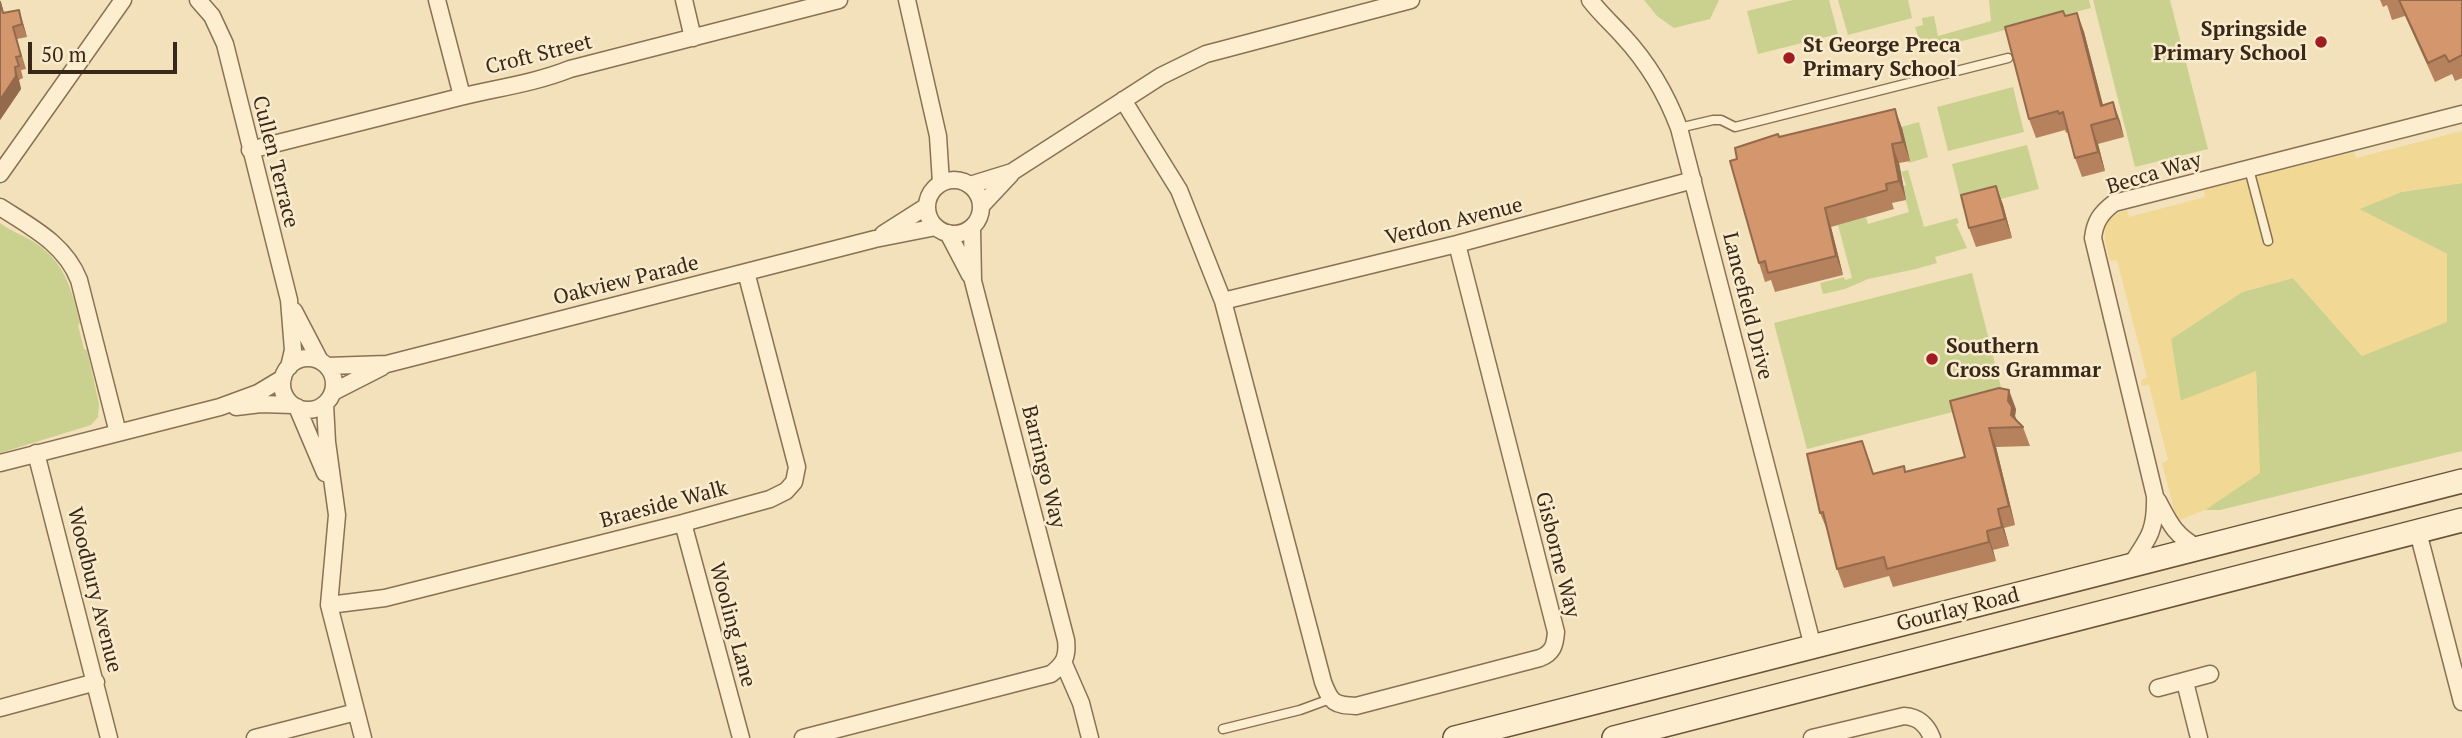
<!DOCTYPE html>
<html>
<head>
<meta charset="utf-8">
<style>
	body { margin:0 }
	#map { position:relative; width:2462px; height:738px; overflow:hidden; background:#f2e1bb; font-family:"PT Serif",serif }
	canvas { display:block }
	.scale { position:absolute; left:28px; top:42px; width:149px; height:32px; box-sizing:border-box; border:4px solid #38281a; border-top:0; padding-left:9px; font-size:21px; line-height:24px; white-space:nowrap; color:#38281a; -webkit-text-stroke:5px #f9ebcb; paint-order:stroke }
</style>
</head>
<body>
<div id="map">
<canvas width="2462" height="738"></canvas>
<div class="scale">50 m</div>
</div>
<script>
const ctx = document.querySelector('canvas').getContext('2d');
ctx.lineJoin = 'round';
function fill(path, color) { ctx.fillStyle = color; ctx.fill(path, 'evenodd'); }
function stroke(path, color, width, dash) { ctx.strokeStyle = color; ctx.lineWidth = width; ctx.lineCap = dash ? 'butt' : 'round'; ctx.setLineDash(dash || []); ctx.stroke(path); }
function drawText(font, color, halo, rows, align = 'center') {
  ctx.font = font + ' "PT Serif",serif'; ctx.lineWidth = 5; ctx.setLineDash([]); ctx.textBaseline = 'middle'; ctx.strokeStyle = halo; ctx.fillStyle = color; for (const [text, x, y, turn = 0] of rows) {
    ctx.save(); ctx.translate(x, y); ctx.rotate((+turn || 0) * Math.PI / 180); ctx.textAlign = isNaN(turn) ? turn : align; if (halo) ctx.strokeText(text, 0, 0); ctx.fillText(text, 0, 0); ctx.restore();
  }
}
fill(new Path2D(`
	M1644,0H1719L1710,19L1674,28L1657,16Z
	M1793,0H1829L1838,34L1758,54L1747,11Z
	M1838,0H1908L1912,18L1848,35Z
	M1989,0H2089L2091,8L1923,51L1915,27L1923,25L1922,18L1934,16L1938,36L1991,21Z
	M2093,0H2170L2208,149L2135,167Z
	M2013,87L2024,132L1948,151L1937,107Z
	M1919,122L1928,157L1909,163L1901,127Z
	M2027,145L2039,189L1963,209L1952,164Z
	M1908,170L1924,227L1957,218L1959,223L1956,224L1967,248L1935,257L1937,263L1916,269L1868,279L1845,289L1823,294L1820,283L1844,277L1845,280L1852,278L1838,225L1866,217L1868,224L1909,212L1902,187L1906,185L1901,172Z
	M2462,183V451L2220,510H2205L2259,473L2256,372L2180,401L2171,339L2242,292L2293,278L2362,356L2447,254L2359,209L2401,192Z
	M0,223C8,229 15,232 23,236C63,256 70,283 80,323L78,325L84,349L87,350L99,404L98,417L91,425L0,453Z
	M1972,273L2004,399L1807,449L1774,323Z`), '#cad18e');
fill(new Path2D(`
	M2462,131V183L2401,192L2359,209L2447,254V322L2362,356L2293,278L2242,292L2171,339L2181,401L2256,371L2260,473L2205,510L2177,521L2162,463L2168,460L2149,385L2142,386L2141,380L2147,377L2117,260L2110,261C2104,237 2097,219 2127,210L2129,217L2205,197L2204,190L2354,152L2356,158Z`), '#f1d895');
const service = new Path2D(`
	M1679,128L1713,120H1721L1735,127L2008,58
	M2249,169L2268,241
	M1223,729L1300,710L1330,699`);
const minor = new Path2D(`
	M198,0L212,16L225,44L289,300L293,350L289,367
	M437,0L462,96
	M684,0L693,38
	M907,0L938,136L941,183
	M1590,0C1600,13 1612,24 1623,36C1648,63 1666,93 1679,128L1813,647
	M1123,100L1179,190L1223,301L1323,682C1331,703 1334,705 1356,706L1540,658C1553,653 1555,645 1556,632L1457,244
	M250,150C320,132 390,114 460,97C497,88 535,83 570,69L839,0
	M0,174L123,0
	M927 207a27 27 0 1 1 54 0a27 27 0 1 1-54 0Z
	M970,185L1012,172L1161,76L1206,54L1411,0
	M981,206L1011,174
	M0,207C31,227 65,244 79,280L118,433
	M948,233L970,275
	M883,234L927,206
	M1223,301L1457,244L1693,180
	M294,311L320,361
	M282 384a26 26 0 1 1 52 0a26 26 0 1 1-52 0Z
	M327,366L387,364L875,239L936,227
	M333,392L382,367
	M325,404L327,442L337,515L329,605L363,738
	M236,407L261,404L293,405
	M297,407L325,473
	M36,453L109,738
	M0,463L220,407L258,393L283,378
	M2158,501C2170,524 2175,535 2198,548
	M683,523L741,738
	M2418,532L2462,702
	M2130,566C2149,538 2156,530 2155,496L2093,238C2095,221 2101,213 2114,203L2462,114
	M329,605L385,598L683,523L770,499L786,491L794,482L797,467L746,272
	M1064,664L1081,703L1090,738
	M2185,682L2199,738
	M2158,688L2210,674
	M0,708L96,682
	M255,738L356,712
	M803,738L1051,674C1064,664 1068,657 1066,640L973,281L972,228
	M1812,738L1904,716C1919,717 1927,725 1932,738`);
const secondary = new Path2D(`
	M1455,738L2462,481
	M1614,738L2462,520`);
stroke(service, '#8b7053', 11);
stroke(minor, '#8b7053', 19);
stroke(secondary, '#6c5137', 26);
stroke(service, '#fceecf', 8);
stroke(minor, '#fceecf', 16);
stroke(secondary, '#fceecf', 23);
fill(new Path2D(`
	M0,0L4,13L23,23L27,37L17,39L26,69L21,70L23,78L19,80L21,89L0,120Z
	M2380,0H2462V78L2455,81L2452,74L2435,82L2405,16L2392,20L2387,5L2383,7Z
	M2077,13L2084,32L2103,105L2113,102L2124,137L2098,144L2105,171L2082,177L2075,158L2068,132L2066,133L2065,130L2036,138L2029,119L2065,16Z
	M1902,128L1910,161L1899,163L1906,200L1892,203L1894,209L1831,227L1843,275L1775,292L1771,280L1765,282L1759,263L1737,159L1780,137Z
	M1996,186L2003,205L2012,238L1976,247L1969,228Z
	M1950,401L2016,409L2015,416L2017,421L2023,427L2030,446L1996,447L2015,525L2004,528L2009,546L1993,550L1996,561L1893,587L1889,576L1844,588L1837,569L1828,532L1820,513L1869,459L1873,474L1906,472L1965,457Z`), '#b6825e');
fill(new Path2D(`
	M19,10L23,23L27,37L22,24Z
	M2077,13L2084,32L2108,125L2101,106Z
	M15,67L19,80L21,89L0,120V100Z
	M2113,102L2120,121L2124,137L2117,118Z
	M1895,109L1902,128L1910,161L1903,142Z
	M2091,125L2098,144L2105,171L2098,152Z
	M1892,144L1899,163L1906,200L1899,181Z
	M1996,186L2003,205L2012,238L2005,219Z
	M1825,208L1831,227L1843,275L1836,256Z
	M2009,390L2016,409L2015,416L2019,426L2011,415L2008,401Z
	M1989,428L1996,447L2015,525L2009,506Z
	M1998,509L2004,528L2009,546L2002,527Z
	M1987,531L1993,550L1996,561L1989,542Z`), '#946a4c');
const building = new Path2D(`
	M2399,0H2462V55L2449,62L2445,55L2428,63Z
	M0,2L3,13L19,10L22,24L13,27L21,56L16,57L19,66L15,67L16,76L0,100Z
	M2063,11L2065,16L2077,13L2101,106L2113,102L2117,118L2091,125L2098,152L2075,158L2063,112L2059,114L2058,111L2029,119L2005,27Z
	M1895,109L1903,142L1892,144L1899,181L1886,184L1887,190L1825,208L1836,256L1768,273L1765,261L1759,263L1730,161L1737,159L1735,148L1778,134L1779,137Z
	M1996,186L2005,219L1969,228L1961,195Z
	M1999,388L2009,390L2008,401L2012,407L2011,415L2023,427L1989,428L2009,506L1998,509L2002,527L1987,531L1989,542L1887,569L1884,557L1837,569L1823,512L1820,513L1807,454L1862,441L1873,474L1904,466L1905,472L1965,457L1950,401Z`);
fill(building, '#d4976d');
stroke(building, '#946a4c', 2);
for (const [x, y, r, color] of [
	[2321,42,7,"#a01d20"],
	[1789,58,7,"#a01d20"],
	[1932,359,7,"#a01d20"]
]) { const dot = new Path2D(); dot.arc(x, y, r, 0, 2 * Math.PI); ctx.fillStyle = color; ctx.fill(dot); stroke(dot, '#f9ebcb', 2.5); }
drawText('bold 21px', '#38281a', '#f9ebcb', [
	["Springside",2307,30,"right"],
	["Primary School",2307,54,"right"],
	["St George Preca",1803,46],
	["Primary School",1803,70],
	["Southern",1946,347],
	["Cross Grammar",1946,371]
], 'left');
drawText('21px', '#38281a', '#f9ebcb', [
	["Croft Street",539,55,-14],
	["Cullen Terrace",275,162,76],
	["Becca Way",2154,174,-17],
	["Verdon Avenue",1454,222,-14],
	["Oakview Parade",626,281,-14],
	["Lancefield Drive",1747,306,76],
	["Barringo Way",1043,467,76],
	["Braeside Walk",664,505,-15],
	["Gisborne Way",1557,555,76],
	["Woodbury Avenue",94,590,76],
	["Gourlay Road",1958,610,-14],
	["Wooling Lane",732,625,75]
]);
</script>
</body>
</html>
